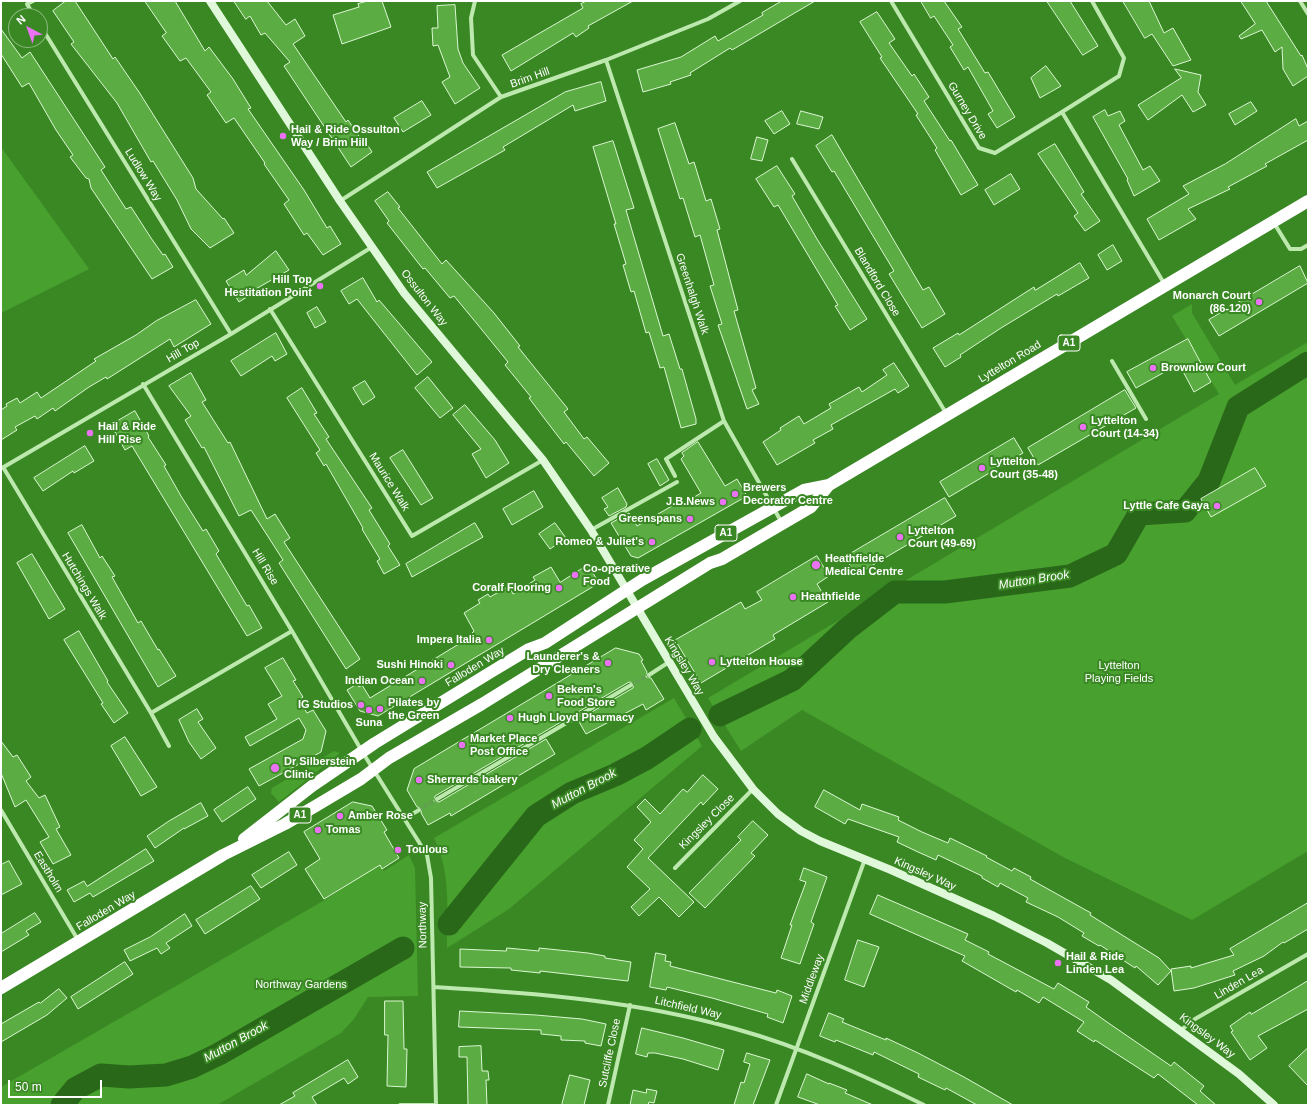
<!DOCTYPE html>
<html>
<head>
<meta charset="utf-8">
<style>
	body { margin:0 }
	#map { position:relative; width:1309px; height:1106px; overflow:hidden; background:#3a8824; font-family:Helvetica,sans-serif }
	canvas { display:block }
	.frame { position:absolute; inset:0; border:2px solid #fff; pointer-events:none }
	.north { position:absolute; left:8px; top:8px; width:40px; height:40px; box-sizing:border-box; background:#3a8824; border:1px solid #89b87c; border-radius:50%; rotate:319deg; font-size:11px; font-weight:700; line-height:16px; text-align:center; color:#fff }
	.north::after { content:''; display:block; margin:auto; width:14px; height:18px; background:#eb72f4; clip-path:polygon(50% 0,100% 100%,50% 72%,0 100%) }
	.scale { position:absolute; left:8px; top:1080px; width:94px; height:18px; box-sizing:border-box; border:2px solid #fff; border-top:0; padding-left:5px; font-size:12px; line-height:14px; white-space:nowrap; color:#fff; -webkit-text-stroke:3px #3a8824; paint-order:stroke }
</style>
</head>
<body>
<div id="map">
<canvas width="1309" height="1106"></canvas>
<div class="frame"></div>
<div class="north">N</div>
<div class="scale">50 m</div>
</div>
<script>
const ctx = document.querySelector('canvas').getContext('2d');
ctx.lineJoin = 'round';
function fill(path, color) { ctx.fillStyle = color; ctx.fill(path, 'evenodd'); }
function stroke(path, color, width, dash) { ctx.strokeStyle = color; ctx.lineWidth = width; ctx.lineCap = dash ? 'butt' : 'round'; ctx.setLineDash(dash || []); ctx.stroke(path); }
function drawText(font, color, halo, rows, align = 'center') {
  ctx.font = font + ' Helvetica,sans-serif'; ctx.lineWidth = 4; ctx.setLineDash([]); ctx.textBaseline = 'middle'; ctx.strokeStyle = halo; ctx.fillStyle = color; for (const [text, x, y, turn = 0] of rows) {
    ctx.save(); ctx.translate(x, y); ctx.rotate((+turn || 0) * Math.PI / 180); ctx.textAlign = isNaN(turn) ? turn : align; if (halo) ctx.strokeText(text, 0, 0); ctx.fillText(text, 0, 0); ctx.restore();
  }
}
fill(new Path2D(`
	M1,147L89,269L1,313Z
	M1192,304V313L1235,385L1308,342V851L1192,920L1065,858L802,710L741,751L708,698L1219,394L1172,316Z
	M674,698L702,746L509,909L447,948C447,911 451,872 434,838Z
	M334,751L340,753L279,802L271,793L272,788Z
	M409,855L415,868L418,996L368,997L354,1019L341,1033L217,1105H1V1087L323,901L379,865L384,871Z`), '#48a02e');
stroke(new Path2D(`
	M720,715L792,680L847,629L895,592H945L1070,576L1116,554L1139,514L1185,511L1209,481L1238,407L1308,363
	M449,924L536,816L572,793L615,775L647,758L690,729
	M62,1105L75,1089L101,1075L129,1077L166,1075L192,1067L219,1054L403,948`), '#296819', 23);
const building = new Path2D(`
	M66,1H75L113,59L115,57L139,92L193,178L196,189L223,219L224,218L234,233L210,248L191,229L177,200L153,161L151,162L117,103L71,44L74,42L53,11Z
	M145,1H175L205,51L209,47L233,79L251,108L248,109L304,190L327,228L330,226L341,244L323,255L307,233L304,235L284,204L289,200L264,164L265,163L234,118L226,123L207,95L211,92L186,58L180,61L162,36L166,33Z
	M234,1H267L286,25L295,19L305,36L293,44L346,122L348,120L361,139L363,138L372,152L351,167L284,66L290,62L265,33L261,35L250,16L246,19Z
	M368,1H382L391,27L342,44L333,15L359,7L358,4Z
	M587,1H633L588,26L589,28L576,37L573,33L511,71L502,55L583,8L581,4Z
	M782,1H815L732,50L730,48L690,73L691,75L670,82L671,84L643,92L637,70L681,57L715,36L718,41L763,15L762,13Z
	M921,1H944L962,27L958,29L985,73L988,72L1015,117L997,128L988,114L993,111L968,67L964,70L950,47L953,45L934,16L931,18Z
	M1047,1H1070L1098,46L1083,55Z
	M1123,1H1149L1164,33L1173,28L1191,60L1173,66L1152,34L1145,38Z
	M1241,1H1266L1301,56L1302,55L1308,69V76L1293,86L1283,69L1282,47L1275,52L1262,30L1241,39L1239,36L1255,24Z
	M455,5L458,49L463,63L480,88L455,104L442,82L450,77L438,45L433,46L432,28H438L437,6Z
	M877,12L895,39L889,43L912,76L914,74L929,97L924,101L950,141L951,140L978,185L961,195L935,150L937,148L916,115L918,114L880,58L882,57L860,22Z
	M1,29L22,58L30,52L105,167L101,170L126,209L131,207L151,238L163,255L165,254L173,267L152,279L91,188L89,179L86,178L70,157L73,155L56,130L29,83L22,87L1,54Z
	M1046,66L1061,86L1040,98L1031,78Z
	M1175,69L1201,75L1198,92L1206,105L1193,112L1182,95L1148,120L1138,105L1181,78Z
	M601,82L606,101L575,111L573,105L503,147L505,150L437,188L427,172L565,92Z
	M422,101L431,115L403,132L394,118Z
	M1251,102L1257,111L1235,125L1229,114Z
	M1105,110L1108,116L1120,111L1125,121L1119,125L1143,170L1150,166L1160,181L1134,196L1127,180L1128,179L1093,117Z
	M782,111L790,124L774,134L765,121Z
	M801,111L823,117L819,129L797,124Z
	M1296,119L1299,126L1308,121V140L1265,164L1267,166L1228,187L1230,189L1188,209L1196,219L1159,240L1147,219L1189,194L1183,186L1225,164Z
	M675,123L689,164L694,162L706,201L711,199L720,229L717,230L738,310L734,311L756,388L752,390L759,404L747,409L718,325L722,324L710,286L714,285L700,235L695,237L683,198L680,199L658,129Z
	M832,135L923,290L929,287L945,314L922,328L889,274L894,271L834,171L832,172L816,146Z
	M757,137L768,140L762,161L751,159Z
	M613,141L634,208L626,210L663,336L669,334L680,369H682L696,419V424L681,428L664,367L660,368L649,332L646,333L634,291L631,292L623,265L626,264L614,224H616L593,147Z
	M1055,144L1084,192L1081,194L1100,221L1085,231L1074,216L1078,213L1038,154Z
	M777,166L795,194L792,196L817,239L867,319L850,330L835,306L838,305L778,205L774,207L756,179Z
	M1011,174L1020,189L994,205L985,190Z
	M388,192L400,207L398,208L442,264L446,260L494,313L520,346L518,347L568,409L564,412L584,439L587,437L609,463L594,476L566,442L564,444L541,414L529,398L531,397L505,365L508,362L478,325L454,296L450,298L425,268L423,269L387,223L389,221L375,201Z
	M1113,245L1122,261L1107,270L1098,255Z
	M276,251L289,270L254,290L255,292L239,302L226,281L244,270L246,275Z
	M1080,263L1089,278L1058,296L1057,294L1001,328L960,355L961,357L945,367L933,348L958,333L959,335L1034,287L1035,290Z
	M1300,266L1308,283L1219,336L1209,320Z
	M363,278L377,302L379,300L432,362L417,375L357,299L349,304L341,291Z
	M196,300L211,324L174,347L170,339L107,379L106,377L89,387L55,411L53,408L37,419L35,416L15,427L17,430L1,440V410L7,406L6,404L17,398L20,403L37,392L41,398L96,361L94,359L136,335L156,321Z
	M317,307L326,322L315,328L307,313Z
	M276,333L287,354L275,361L272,356L241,376L231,361Z
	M1188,339L1211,382L1194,392L1179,364L1136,388L1127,372Z
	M894,363L909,386L898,393L895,389L831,425L833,429L813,440L815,443L777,465L763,442L781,430L780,428L799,416L804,424L831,408L829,404L859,387L862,392L887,375L883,370Z
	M191,373L206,400L202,402L228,443L230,442L267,519L275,514L290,538L284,542L360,659L346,669L279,563L283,560L251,510L239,516L204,447L202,448L185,420L191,416L169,386Z
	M428,377L453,408L440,418L415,388Z
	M365,381L375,397L363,405L353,388Z
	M302,388L317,413L314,414L329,437L326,439L372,508L369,510L390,544L388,546L400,565L384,574L377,561L380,559L362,529L363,528L326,464L324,466L316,453L320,450L287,398Z
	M1125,390L1136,408L1038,465L1028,448Z
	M465,405L495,440L509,463L486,478L472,454L481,449L453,415Z
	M135,411L149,436L148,437L166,465L164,466L181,496L203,531L206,529L219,551L216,554L247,606L249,605L262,628L247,636L132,446L125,450L111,425Z
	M1014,438L1023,453L949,497L940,482Z
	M698,442L725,486L737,479L747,496L638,558L631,556L611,523L629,513L637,526L679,502L681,505L701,493L681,459L684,456L682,453Z
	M85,446L94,461L74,473L73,471L43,491L34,478Z
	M403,450L433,498L421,505L390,458Z
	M657,459L669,480L660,486L648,464Z
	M1255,468L1266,486L1211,517L1201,499Z
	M618,488L627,504L626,507L609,516L604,509L608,507L602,498Z
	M534,491L543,507L512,525L503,509Z
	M945,498L956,516L856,575L845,557Z
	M475,523L483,537L412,577L406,564Z
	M555,523L566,538L550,549L539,534Z
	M82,525L100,558L102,556L115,576L112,577L138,623L141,621L158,650L159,649L176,676L158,687L68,533Z
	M32,554L65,609L49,619L17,563Z
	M817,556L829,576L817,584L828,602L773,635L775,639L701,683L675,640L741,602L745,609L762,600L757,592Z
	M588,565L599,583L378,716L360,711L347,690L357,684L359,687L362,685L370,698L472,636L471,634L474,631L464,613L480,603L478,600L488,594L490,597L509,586L513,594L535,580L533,577L551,567L560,582Z
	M79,631L108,681L107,682L128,713L114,723L101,704L103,703L64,640Z
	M616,648L639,654L643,660L641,661L647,672L646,677L651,678L664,699L646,710L643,704L586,734L578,720L633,688L634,683L629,682L435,796L434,801L439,802L546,739L555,754L451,816L450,813L428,825L421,813L422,808L417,807L407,790L414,769Z
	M283,658L296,680L293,681L303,697L299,700L307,713L313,710L326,731L321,752L259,786L249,769L303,739L306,730L299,718L250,746L245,737L277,719L268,704L282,696L265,668Z
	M197,709L203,719L198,722L216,748L201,759L189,742L179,720Z
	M125,737L157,787L141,796L111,746Z
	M1,741L13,757L17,755L31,777L26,781L39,798L45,795L60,827L56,829L71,855L53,864L40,842L49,837L26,800L15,807L1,773Z
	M703,775L718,789L703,805L701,802L648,858L694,902L679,917L659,897L639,916L631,907L650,889L627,867L643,849L634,840L651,822L637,807L645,799L660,814L683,789L687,792Z
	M248,787L256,799L222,822L214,810Z
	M824,790L860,810L862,804L899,817L898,820L922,832L948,843L950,838L987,856L986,857L1012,871L1014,868L1031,877L1030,879L1091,913L1090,915L1159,958L1171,971L1158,985L1136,966L1135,968L1100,945L1099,946L1082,936L1084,933L1058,917L1026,902L1028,898L1000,883L998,887L982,878V876L938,855L936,860L918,852L897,842L899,837L848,819L845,824L815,807Z
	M353,802L372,806L387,830L384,832L399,858L382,869L380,865L324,899L305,869L320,859L304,832Z
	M201,803L208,816L184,829V828L155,848L147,836L169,821Z
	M753,821L768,835L751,853L755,856L705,908L689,893L741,840L738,837Z
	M146,849L154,861L93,897L90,893L74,902L67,890L84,881L87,886Z
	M289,852L297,865L261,888L252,875Z
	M9,861L22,884L1,895V865Z
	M804,868L827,877L811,922L814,924L800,964L781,958L792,925H790L806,882L800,880Z
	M251,886L260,899L205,934L196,920Z
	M878,895L968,934L965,940L989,952L988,954L1054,989L1058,983L1089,1002L1086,1007L1107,1022L1171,1066L1174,1062L1204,1086L1200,1091L1216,1105H1198L1158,1074L1154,1078L1095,1040L1094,1042L1077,1031L1084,1022L1043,997L1039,1003L1017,990L1016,992L962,961L965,956L870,914Z
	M1308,903V929L1284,943L1283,942L1264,956L1233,971L1235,975L1194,988L1174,991L1171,969L1191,966V968L1234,955L1230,949Z
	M35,913L41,922L26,931L29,935L1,952V934Z
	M185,914L192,926L166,943L170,948L161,954L157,948L130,961L124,950L150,937Z
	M858,940L879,947L864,987L845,980Z
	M507,948L539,951V948L588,953L605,956V958L631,962L628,981L540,971V973L511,970V968L460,967V949L506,951Z
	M656,953L666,955L665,961L671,962L670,966L776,993L777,990L792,996L783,1023L767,1017L768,1014L712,998L667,987L666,990L650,987Z
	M125,962L133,974L78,1009L71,997Z
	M1308,981V1009L1258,1036L1267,1048L1250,1060L1231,1032L1233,1031L1230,1026L1250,1012L1251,1014Z
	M59,989L67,998L47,1015L1,1042V1024L39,1002L40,1003Z
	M385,1001H403L404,1049H407L406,1087L387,1086L388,1035H385Z
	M460,1011L536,1015L582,1019L606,1024L601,1046L585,1043V1041L561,1040V1036L541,1034V1030L459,1027Z
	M829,1013L844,1019L842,1022L886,1040V1038L918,1053L964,1077L1013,1105H977L946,1088L945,1090L918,1077L919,1074L874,1052L873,1055L836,1040L835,1042L820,1036Z
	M642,1028L683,1038L724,1050L718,1070L683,1059L655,1053H648L647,1057L636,1054Z
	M481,1046L482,1071H488L489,1080H486L487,1105H468L467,1057H459V1047Z
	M1308,1048V1086L1289,1066Z
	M747,1053L770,1060L753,1105H734L741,1082L744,1083L750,1064L744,1062Z
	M348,1060L358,1077L348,1084L344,1078L312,1097L317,1105H279L295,1096L293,1093Z
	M807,1074L829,1084V1083L847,1090L845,1093L873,1105H820L798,1097Z
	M570,1075L590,1080L584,1105H562Z
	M647,1089L657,1091L654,1103L649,1102L648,1105H630L633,1090L646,1093Z`);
fill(building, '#5cac44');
stroke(building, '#dcf7d3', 1);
stroke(new Path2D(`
	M631,685L649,675
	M419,810L437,799`), '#61a050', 4, [4, 2]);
stroke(new Path2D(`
	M33,1L27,4L34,16
	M475,1L471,18L473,55L501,97
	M891,1L979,148L995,153L1062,112L1165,285
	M1300,1L1308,14
	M40,25L231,334
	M606,60L724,421L782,523
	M1062,112L1119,76L1124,58L1092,1
	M792,159L946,413
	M340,201L501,97L606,60L708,19L740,1
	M1274,223L1290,249H1301L1308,245
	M270,309L412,536L543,460
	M1112,361L1146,419
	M143,384L292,631L363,753L427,855L431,878L436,1105
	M3,467L151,713L292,631
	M2,468L231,334L372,247
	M675,476L666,459L724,421
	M591,530L677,482
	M649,675L669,662
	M151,713L169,746
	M437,799L631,685
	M1,810L78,940
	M404,819L419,810
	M675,868L753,789
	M434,987C536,993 637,1001 736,1029C801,1047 863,1075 924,1105
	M1181,1030L1195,1019L1308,954
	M400,1105H436
	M608,1105L630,1005
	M776,1105L865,859`), '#bde9af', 4);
stroke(new Path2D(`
	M210,1L340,201L404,293L543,460L591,530L714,737L753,789L778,814L801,831L820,841L891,870L994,916L1047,943L1111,980L1239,1074L1274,1105`), '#e0f8da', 8);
stroke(new Path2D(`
	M244,839L312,786L375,743L491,672L529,649L545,643L642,580L804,490L829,485
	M1,988L223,855L285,824L319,804L361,779L389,758L482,704L710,563L722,559L811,507L829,485L1308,201`), '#fff', 12);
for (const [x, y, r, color] of [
	[283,136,4,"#eb72f4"],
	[320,286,4,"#eb72f4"],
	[1259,302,4,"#eb72f4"],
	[1153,368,4,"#eb72f4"],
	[1083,427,4,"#eb72f4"],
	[90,433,4,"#eb72f4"],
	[982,468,4,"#eb72f4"],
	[735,494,4,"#eb72f4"],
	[723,502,4,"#eb72f4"],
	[1217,506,4,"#eb72f4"],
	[690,519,4,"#eb72f4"],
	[900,537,4,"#eb72f4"],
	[652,542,4,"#eb72f4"],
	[816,565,5,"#eb72f4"],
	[575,575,4,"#eb72f4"],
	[559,588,4,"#eb72f4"],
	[793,597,4,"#eb72f4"],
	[489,640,4,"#eb72f4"],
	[712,662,4,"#eb72f4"],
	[608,663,4,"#eb72f4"],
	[451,665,4,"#eb72f4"],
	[422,681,4,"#eb72f4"],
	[549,696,4,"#eb72f4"],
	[361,705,4,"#eb72f4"],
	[380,709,4,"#eb72f4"],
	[369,710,4,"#eb72f4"],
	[510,718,4,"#eb72f4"],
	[462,745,4,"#eb72f4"],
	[275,768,5,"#eb72f4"],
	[419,780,4,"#eb72f4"],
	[340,816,4,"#eb72f4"],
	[318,830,4,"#eb72f4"],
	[398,850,4,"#eb72f4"],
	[1058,963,4,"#eb72f4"]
]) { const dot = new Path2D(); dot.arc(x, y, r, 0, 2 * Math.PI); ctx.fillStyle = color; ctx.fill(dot); stroke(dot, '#3a8824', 1.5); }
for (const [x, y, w] of [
	[1069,343,22],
	[726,533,22],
	[300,815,22]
]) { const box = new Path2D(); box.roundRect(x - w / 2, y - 8, w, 16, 3); ctx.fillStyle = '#3a8824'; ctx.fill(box); stroke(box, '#fff', 1); }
drawText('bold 10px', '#fff', null, [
	["A1",1069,343],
	["A1",726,533],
	["A1",300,815]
]);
drawText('11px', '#fff', '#3a8824', [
	["Brim Hill",530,78,-20],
	["Gurney Drive",967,111,59],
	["Ludlow Way",143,175,58],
	["Blandford Close",877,282,59],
	["Greenhalgh Walk",692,294,72],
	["Ossulton Way",424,298,52],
	["Hill Top",183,351,-30],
	["Lyttelton Road",1010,362,-31],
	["Maurice Walk",389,482,58],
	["Hill Rise",265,567,59],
	["Hutchings Walk",84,586,59],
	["Kingsley Way",684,666,59],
	["Falloden Way",475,667,-31],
	["Kingsley Close",707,822,-45],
	["Eastholm",48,872,59],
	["Kingsley Way",925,874,24],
	["Falloden Way",106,911,-31],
	["Northway",423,925,-91],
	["Middleway",812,979,-70],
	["Linden Lea",1239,983,-30],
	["Litchfield Way",688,1008,13],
	["Kingsley Way",1207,1036,37],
	["Sutcliffe Close",610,1053,-78]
]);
drawText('bold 11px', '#fff', '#3a8824', [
	["Hail & Ride Ossulton",291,130],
	["Way / Brim Hill",291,143],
	["Hill Top",312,280,"right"],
	["Hestitation Point",312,293,"right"],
	["Monarch Court",1251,296,"right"],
	["(86-120)",1251,309,"right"],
	["Brownlow Court",1161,368],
	["Lyttelton",1091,421],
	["Court (14-34)",1091,434],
	["Hail & Ride",98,427],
	["Hill Rise",98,440],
	["Lyttelton",990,462],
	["Court (35-48)",990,475],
	["Brewers",743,488],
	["Decorator Centre",743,501],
	["J.B.News",715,502,"right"],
	["Lyttle Cafe Gaya",1209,506,"right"],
	["Greenspans",682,519,"right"],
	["Lyttelton",908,531],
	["Court (49-69)",908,544],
	["Romeo & Juliet's",644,542,"right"],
	["Heathfielde",825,559],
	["Medical Centre",825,572],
	["Co-operative",583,569],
	["Food",583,582],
	["Coralf Flooring",551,588,"right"],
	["Heathfielde",801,597],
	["Impera Italia",481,640,"right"],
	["Launderer's &",600,657,"right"],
	["Dry Cleaners",600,670,"right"],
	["Lyttelton House",720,662],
	["Sushi Hinoki",443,665,"right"],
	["Indian Ocean",414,681,"right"],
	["Bekem's",557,690],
	["Food Store",557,703],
	["Pilates by",388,703],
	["the Green",388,716],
	["IG Studios",353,705,"right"],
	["Hugh Lloyd Pharmacy",518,718],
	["Suna",369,723,"center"],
	["Market Place",470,739],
	["Post Office",470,752],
	["Dr Silberstein",284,762],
	["Clinic",284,775],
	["Sherrards bakery",427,780],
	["Amber Rose",348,816],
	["Tomas",326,830],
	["Toulous",406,850],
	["Hail & Ride",1066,957],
	["Linden Lea",1066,970]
], 'left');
drawText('11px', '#fff', '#3a8824', [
	["Lyttelton",1119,666],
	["Playing Fields",1119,679],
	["Northway Gardens",301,985]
]);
drawText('italic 12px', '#fff', '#3a8824', [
	["Mutton Brook",1034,580,-9],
	["Mutton Brook",584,789,-28],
	["Mutton Brook",236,1042,-29]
]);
</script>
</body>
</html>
